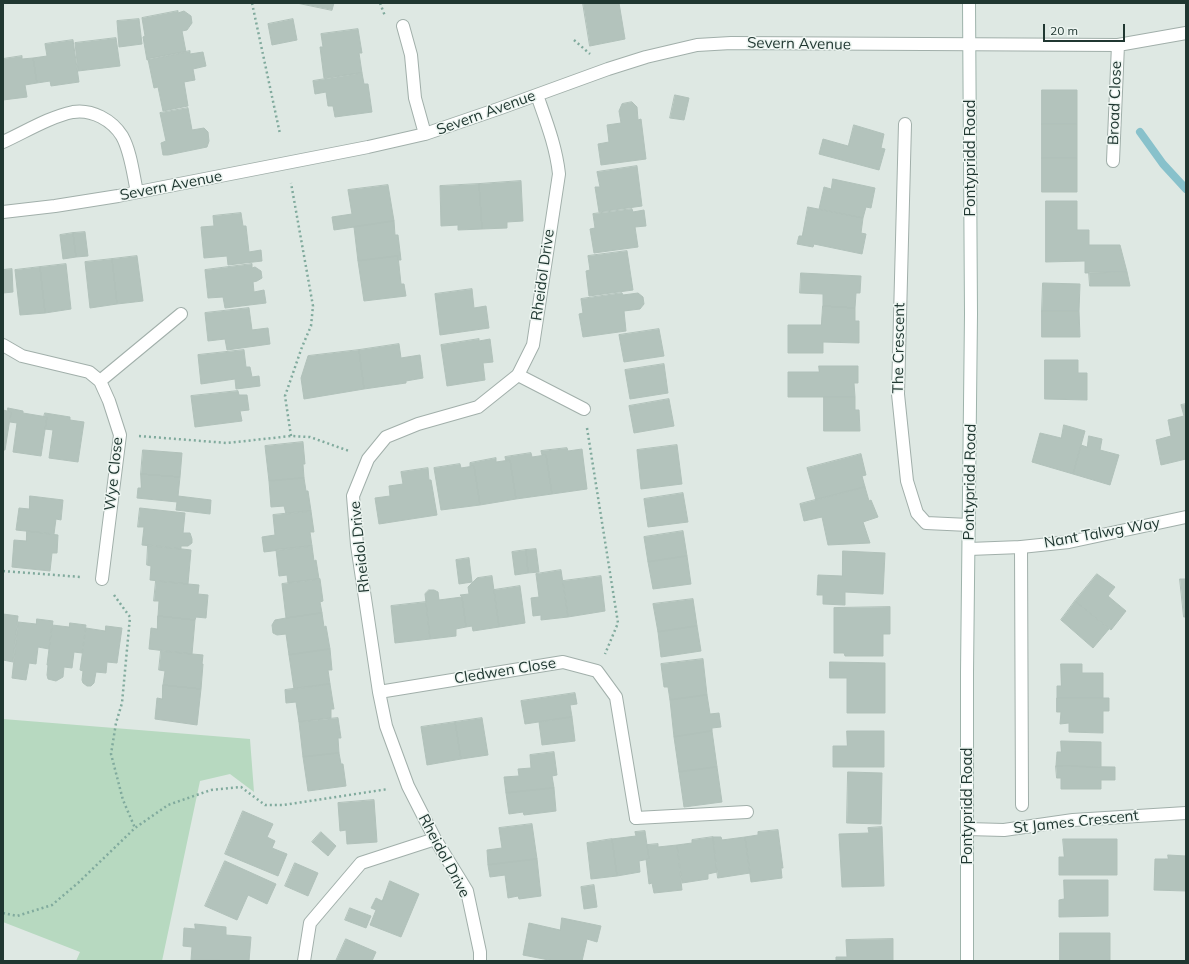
<!DOCTYPE html>
<html>
<head>
<meta charset="utf-8">
<style>
	body { margin:0 }
	#map { position:relative; width:1189px; height:964px; overflow:hidden; background:#dee8e3; font-family:Mulish,sans-serif }
	canvas { display:block }
	.frame { position:absolute; inset:0; border:4px solid #203731; pointer-events:none }
	.scale { position:absolute; left:1043px; top:24px; width:82px; height:18px; box-sizing:border-box; border:2px solid #203731; border-top:0; padding-left:5px; font-size:12px; line-height:14px; white-space:nowrap; color:#203731; -webkit-text-stroke:3px #edf5f1; paint-order:stroke }
</style>
</head>
<body>
<div id="map">
<canvas width="1189" height="964"></canvas>
<div class="frame"></div>
<div class="scale">20 m</div>
</div>
<script>
const ctx = document.querySelector('canvas').getContext('2d');
ctx.lineJoin = 'round';
function fill(path, color) { ctx.fillStyle = color; ctx.fill(path, 'evenodd'); }
function stroke(path, color, width, dash) { ctx.strokeStyle = color; ctx.lineWidth = width; ctx.lineCap = dash ? 'butt' : 'round'; ctx.setLineDash(dash || []); ctx.stroke(path); }
function drawText(font, color, halo, rows, align = 'center') {
  ctx.font = font + ' Mulish,sans-serif'; ctx.lineWidth = 3; ctx.setLineDash([]); ctx.textBaseline = 'middle'; ctx.strokeStyle = halo; ctx.fillStyle = color; for (const [text, x, y, turn = 0] of rows) {
    ctx.save(); ctx.translate(x, y); ctx.rotate((+turn || 0) * Math.PI / 180); ctx.textAlign = isNaN(turn) ? turn : align; if (halo) ctx.strokeText(text, 0, 0); ctx.fillText(text, 0, 0); ctx.restore();
  }
}
fill(new Path2D(`
	M3,719L250,739L254,792L230,774L200,781L162,961H76L80,952L3,922Z`), '#b7d9c0');
stroke(new Path2D(`
	M1140,132L1163,164L1186,189`), '#88c1cb', 8);
const building = new Path2D(`
	M297,3H334L332,10Z
	M583,3H619L625,39L590,46Z
	M178,11V13L184,11L191,16L192,23L187,30L182,31L186,52L147,60L143,37L145,36L142,18Z
	M139,19L142,44L119,47L117,21Z
	M293,19L297,40L272,45L268,24Z
	M358,29L362,53H359L362,73L324,78L320,47H323L321,34Z
	M116,38L120,66L78,71L75,43Z
	M73,40L79,82L51,86L50,81L37,83L33,58L47,56L45,44Z
	M190,51V54L203,52L206,66L193,69L195,80L184,82L188,106L163,111L158,87L154,88L148,59Z
	M22,56V59L33,58L37,83L25,85L27,97L3,100V59Z
	M362,73L364,84H368L372,112L335,117L333,106H328L326,92L315,94L313,81Z
	M1042,90H1077V124H1042Z
	M675,95L689,98L684,120L670,118Z
	M632,102L637,107L638,120L641,119L646,159L601,165L598,144L609,142L607,125L621,123L619,111L622,104Z
	M188,108L192,130L204,128L208,132L209,141L207,147L168,155H163L161,143L166,141L160,113Z
	M1042,124H1077V158H1042Z
	M854,125L884,134L881,148L885,149L879,170L819,154L823,139L848,146Z
	M1042,158H1077V192H1042Z
	M637,166L642,206L599,212L595,187H600L597,172Z
	M833,179L875,188L871,208L866,207L863,218L819,209L824,187L831,189Z
	M521,181L523,221L507,222V228L482,229L479,184Z
	M479,184L482,229L458,230V225L441,226L440,186Z
	M388,185L394,221L334,230L332,217L352,214L348,190Z
	M1046,201H1077V230H1089V245H1120L1127,272L1085,273V261L1046,262Z
	M808,207L863,218L861,233L866,234L862,254L814,244L813,247L797,244L799,236H802Z
	M632,209L633,212L644,210L646,226L635,227L638,247L594,253L590,229L595,228L593,214Z
	M241,213L243,226H246L249,252L261,250L262,261L228,265L227,256L204,258L201,227L214,226L213,216Z
	M394,221L395,235H398L401,260H398V256L358,261L354,227Z
	M85,232L88,256L76,257L73,233Z
	M73,233L76,257L63,259L60,235Z
	M627,251L633,290L589,296L586,271L590,270L588,256Z
	M137,256L143,301L117,304L112,259Z
	M398,256L401,284H404L406,296L364,301L358,261Z
	M112,259L117,304L90,308L85,262Z
	M66,264L71,309L45,313L40,267Z
	M252,264V268L255,267L261,271L262,278L257,281L253,282L254,292L264,290L266,303L225,308L223,297L208,298L205,270Z
	M40,267L45,313L20,315L15,270Z
	M12,269L13,292L3,293V270Z
	M1089,272H1127L1130,286H1090Z
	M801,273L861,276L860,293H856L855,308L823,306V294L800,293Z
	M1043,283L1080,284L1079,311H1042Z
	M472,289L474,308L486,306L489,328L440,335L435,294Z
	M622,293L623,295L638,293L643,297L644,304L640,309L624,311L626,331L583,337L579,314L583,313L581,299Z
	M823,306L855,308V321H859V343L823,342V353H788V325H821Z
	M249,308L252,330L268,328L270,344L227,350L225,339L208,341L205,313Z
	M1042,311H1079L1080,337H1042Z
	M659,329L664,356L624,362L619,335Z
	M479,339V341L490,339L493,362L483,363L485,380L447,386L441,345Z
	M399,344L401,358L420,355L423,378L406,381V383L364,389L359,350Z
	M244,350L246,367H250L252,377L259,376L260,386L236,389L235,379L201,384L198,355Z
	M359,350L364,389L304,399L301,378L308,356Z
	M1045,360H1078V373H1087V400L1045,399Z
	M664,364L668,393L630,399L625,370Z
	M819,366H858V383H854L855,397H788V372H819Z
	M238,391L239,395H247L249,410L240,411L242,421L195,427L191,396Z
	M824,397H855V410H859L860,431H824Z
	M669,399L674,426L634,433L629,406Z
	M1186,404V459L1161,465L1156,440L1171,436L1168,420L1184,416L1181,405Z
	M8,408L23,411V413L47,417L41,456L13,452L17,423L10,422L11,412L8,411Z
	M3,410L11,412L5,450H3Z
	M45,413L70,417V420L84,422L78,462L49,458L53,430L45,429L47,417H44Z
	M1064,425L1085,431L1073,474L1032,462L1040,433L1061,438Z
	M1089,436L1102,439L1100,450L1119,455L1110,485L1073,474L1081,445L1087,447Z
	M303,442L305,464H303L304,478L269,481L265,446Z
	M677,445L682,484L641,489L637,450Z
	M567,448L568,451L582,449L587,489L552,494L546,455H542L541,451Z
	M143,450L182,453L180,477L141,474Z
	M531,453L532,457L546,455L552,494L516,499L510,460L506,461L505,457Z
	M861,454L866,475L862,476L865,487L816,500L807,468Z
	M496,458V462L510,460L516,499L480,505L474,466H470V463Z
	M460,464L461,468L474,466L480,505L441,510L434,468Z
	M428,468L429,480H431L437,515L379,524L375,498L390,496L389,486L403,484L401,472Z
	M141,474L180,477L178,496L211,500L210,514L176,510L177,502L137,498L138,488H141Z
	M304,478L306,491H308L311,511L286,514L284,506L271,507L269,481Z
	M865,487L869,501L871,500L878,517L863,522L870,543L828,545L822,517L804,521L800,504Z
	M683,493L688,522L648,527L644,499Z
	M30,496L63,500L61,520L56,519L54,534L16,530L19,508L29,509Z
	M140,508L185,513L183,533H190L192,539V543L188,546H181V549L142,545L144,527H138Z
	M311,511L314,532H310L312,546L264,552L262,537L275,535L273,515Z
	M27,531L58,535L57,553H52L50,571L12,567L14,540L26,541Z
	M683,531L687,556L648,562L644,537Z
	M148,545L191,550L188,584L150,580L151,566L147,565Z
	M312,546L314,561L316,560L319,579L288,583L287,575L279,576L276,550Z
	M536,549L539,572L528,573L526,550Z
	M526,550L528,573L515,575L512,552Z
	M843,551L885,553L883,594L845,592V605L823,604V595H817L818,575L842,576Z
	M687,556L691,584L653,589L648,562Z
	M469,558L472,582L459,584L456,560Z
	M561,570L568,617L541,620V615L533,616L531,598L539,597L536,574Z
	M1097,574L1115,587L1108,596L1126,611L1111,630L1075,601Z
	M492,576L499,627L473,631L472,626L466,627L462,597L460,595L469,594L468,587L477,578Z
	M601,576L605,611L568,617L563,581Z
	M320,579L323,601L320,602L322,613L286,618L282,584Z
	M1180,579H1186V617H1184Z
	M156,581L199,585L198,594L208,595L206,618L196,617L195,620L158,616L159,601H154Z
	M520,586L525,623L499,627L494,590Z
	M429,590H434L438,592L439,600L462,597L466,627L456,629V636L430,639L425,594Z
	M693,599L697,626L658,632L653,604Z
	M1075,601L1109,629L1093,648L1061,620Z
	M426,602L430,639L395,643L391,606Z
	M890,607V634H883V656H845L844,653H834V608Z
	M322,613L324,627L326,626L330,649L289,655L286,634L277,635L273,633L272,625L275,620L286,618Z
	M3,614L18,616L13,662L3,660Z
	M158,616L195,620L192,654L149,649L151,628L157,629Z
	M37,619L53,621L49,649L38,647L36,664L29,663L26,680L12,678L18,622L36,624Z
	M70,623L86,625L82,653L74,652L72,668L64,667L63,677L56,681L48,679L47,675L48,665H47L52,625L69,627Z
	M106,626L122,628L117,663L107,662L106,673L96,672L94,683L91,686H87L83,683L82,680L83,671L80,670L86,628L105,631Z
	M697,626L701,651L661,657L658,632Z
	M330,649L332,670H328L330,684L294,689L289,655Z
	M161,651L203,655L202,664H203L201,689L163,685L165,671L159,670Z
	M703,659L707,695L670,700L668,687H664L661,664Z
	M830,662L885,663V713H847V678H830Z
	M1061,664H1082V673H1103V698H1057V686H1061Z
	M330,684L334,709H331V718L299,722L296,702L286,703L285,690Z
	M163,685L201,689L197,725L155,719L157,698L162,699Z
	M575,693L577,704L570,705L572,717L525,724L521,701Z
	M707,695L710,714L719,713L721,727L712,728V731L674,737L670,700Z
	M1057,698H1109V711H1103V733L1069,732V723L1060,724L1061,712H1057Z
	M572,717L575,741L542,745L539,722Z
	M338,718L341,738H338L339,753L303,757L299,722Z
	M482,718L488,755L461,759L455,722Z
	M455,722L461,759L427,765L421,727Z
	M712,731L717,767L679,772L674,737Z
	M847,731H884V767H833V746H847Z
	M1061,741L1101,742V767L1056,766L1057,752H1061Z
	M554,752L557,775L552,776L554,788L506,793L504,777L519,776L518,769L531,768L530,755Z
	M339,753L341,764H343L346,786L308,791L303,757Z
	M1056,766L1115,767V780H1101V789H1061V778H1057Z
	M717,767L722,802L684,807L679,772Z
	M848,772L882,773L881,824L847,823Z
	M554,788L556,811L524,815L523,812L509,814L506,793Z
	M374,800L377,842L347,844L346,830L340,831L338,803Z
	M243,811L273,824L267,837L275,841L272,848L287,854L278,876L225,854Z
	M532,824L537,859L488,865L487,850L502,848L499,828Z
	M882,827L884,886L842,887L839,834L869,833L868,828Z
	M778,830L783,868H781L782,878L751,882L745,837L758,835V832Z
	M645,831L649,859L639,861L640,872L617,876L612,839L636,836L635,832Z
	M321,832L336,846L328,856L312,842Z
	M713,837L717,872L708,874V879L682,883L677,845L692,843V840Z
	M713,837H721L722,840L745,837L750,873L718,878Z
	M612,839L617,876L591,879L587,843Z
	M1063,839H1117V875H1059V857H1064Z
	M658,844V847L677,845L682,890L654,893L652,883L649,884L646,859H649L647,845Z
	M1168,855L1186,856V891L1154,890L1155,859H1168Z
	M537,859L541,896L519,899L518,896L508,898L505,875L490,877L488,865Z
	M225,861L276,884L267,904L248,895L237,920L205,906Z
	M295,863L318,873L308,896L285,886Z
	M1064,880H1108V916L1059,917V900L1064,899Z
	M390,881L419,894L401,937L370,925L376,910L371,908L376,898L382,901Z
	M594,885L597,907L584,909L581,887Z
	M350,908L371,916L366,928L345,920Z
	M562,918L601,926L597,942L587,939L582,961H554L523,955L529,923L560,930Z
	M195,924L226,927V935L251,937L249,961L191,960L192,947L183,946L184,928L195,929Z
	M1060,933H1110V961H1060Z
	M346,939L376,952L372,961H336Z
	M893,939V961H836V957H847L846,940Z`);
fill(building, '#b3c3bc');
stroke(building, '#b1c1ba', 1);
const service = new Path2D(`
	M518,375L584,409
	M1021,547L1022,805
	M636,818L747,812`);
const minor = new Path2D(`
	M403,26L411,55L415,98L425,134
	M905,124L898,394L907,481L917,513L926,523L969,525
	M3,142C25,132 49,117 73,112C92,109 112,120 122,136C131,152 133,174 137,192
	M1113,161L1118,45
	M3,212L55,206L118,196L368,147L425,134L498,109L608,69L646,57L697,45L731,43L1118,45L1186,33
	M3,345L22,356L89,372L100,381L109,401L120,435L102,579
	M100,381L181,314
	M969,549L1021,547L1069,542L1186,517
	M379,692L563,662L597,671L616,697L636,818
	M967,829L1004,830L1073,820L1186,813
	M304,961L310,923L361,863L435,839
	M480,961V952L467,891L435,839L408,786L386,726L379,692L357,545L353,496L368,459L386,437L418,424L478,407L518,375L533,345L559,174C556,146 546,121 537,95`);
const secondary = new Path2D(`
	M967,961V672L971,314L969,3`);
stroke(service, '#a1afaa', 14);
stroke(minor, '#a1afaa', 14);
stroke(secondary, '#9eb3ab', 14);
stroke(new Path2D(`
	M252,3L280,134
	M380,3L385,16
	M574,40L590,54
	M587,428L618,623L605,654
	M139,436L227,443L291,436L310,437L349,451
	M291,436L285,396L302,347L311,326L313,306L291,183
	M3,571L81,577
	M114,595L130,617L122,703L116,723L111,754L123,800L135,828
	M3,913L17,916L52,905L79,882L135,828L168,805L211,790L241,787L265,805H283L388,789`), '#80aa9d', 2.5, [2, 3]);
stroke(service, '#fff', 12);
stroke(minor, '#fff', 12);
stroke(secondary, '#fff', 12);
drawText('15px', '#203731', '#edf5f1', [
	["Severn Avenue",799,44,1],
	["Broad Close",1115,103,-88],
	["Severn Avenue",486,113,-20],
	["Pontypridd Road",970,158,-90],
	["Severn Avenue",171,186,-11],
	["Rheidol Drive",543,275,-82],
	["The Crescent",899,348,-89],
	["Wye Close",114,474,-84],
	["Pontypridd Road",970,482,-89],
	["Nant Talwg Way",1102,533,-10],
	["Rheidol Drive",360,547,-96],
	["Cledwen Close",505,671,-9],
	["Pontypridd Road",967,806,-90],
	["St James Crescent",1076,822,-6],
	["Rheidol Drive",444,856,62]
]);
</script>
</body>
</html>
